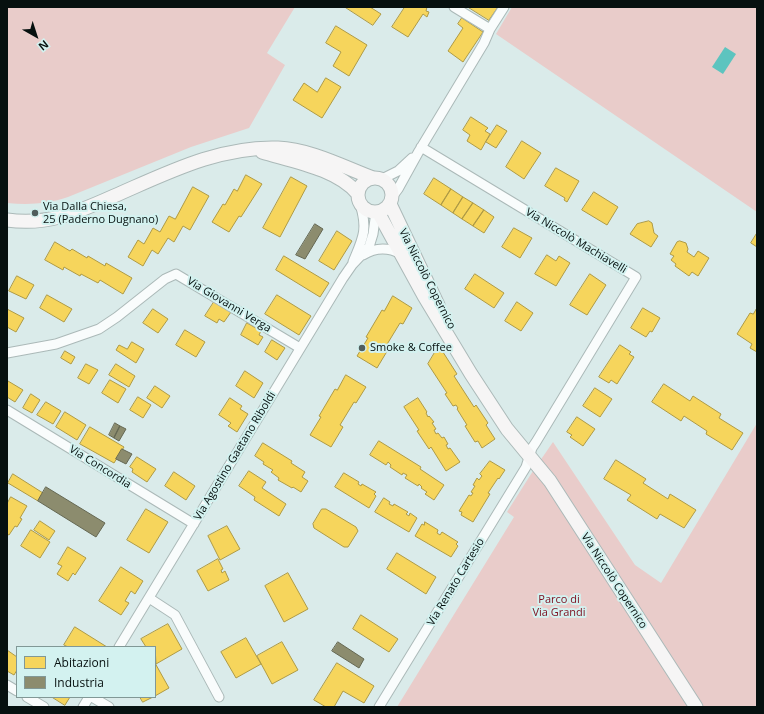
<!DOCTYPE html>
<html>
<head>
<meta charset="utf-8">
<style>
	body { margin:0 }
	#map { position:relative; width:764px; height:714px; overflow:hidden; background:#daebea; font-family:"Open Sans",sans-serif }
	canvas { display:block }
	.frame { position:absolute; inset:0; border:8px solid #06100f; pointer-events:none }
	.legend { position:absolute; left:16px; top:646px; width:140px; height:52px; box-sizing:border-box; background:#d3f2f0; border:1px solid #819896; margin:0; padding:5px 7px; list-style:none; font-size:12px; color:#06100f }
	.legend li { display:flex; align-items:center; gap:8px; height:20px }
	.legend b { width:20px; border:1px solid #819896 }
	.north { position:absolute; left:16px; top:16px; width:40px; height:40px; -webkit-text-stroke:3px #d3f2f0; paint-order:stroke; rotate:141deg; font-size:11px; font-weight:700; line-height:16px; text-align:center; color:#06100f }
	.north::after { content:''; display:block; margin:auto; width:14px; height:18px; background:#06100f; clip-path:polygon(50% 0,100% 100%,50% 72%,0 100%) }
</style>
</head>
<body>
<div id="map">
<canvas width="764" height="714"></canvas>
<div class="frame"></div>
<ul class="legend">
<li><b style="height:11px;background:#f6d55c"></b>Abitazioni</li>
<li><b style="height:11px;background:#8c8c6e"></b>Industria</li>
</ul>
<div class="north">N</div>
</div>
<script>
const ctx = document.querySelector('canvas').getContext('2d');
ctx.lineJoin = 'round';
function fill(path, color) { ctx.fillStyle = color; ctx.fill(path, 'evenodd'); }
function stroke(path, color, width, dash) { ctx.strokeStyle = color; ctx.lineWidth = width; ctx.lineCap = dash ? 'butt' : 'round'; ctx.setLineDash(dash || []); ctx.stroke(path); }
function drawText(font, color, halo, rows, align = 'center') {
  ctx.font = font + ' "Open Sans",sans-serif'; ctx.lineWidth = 4; ctx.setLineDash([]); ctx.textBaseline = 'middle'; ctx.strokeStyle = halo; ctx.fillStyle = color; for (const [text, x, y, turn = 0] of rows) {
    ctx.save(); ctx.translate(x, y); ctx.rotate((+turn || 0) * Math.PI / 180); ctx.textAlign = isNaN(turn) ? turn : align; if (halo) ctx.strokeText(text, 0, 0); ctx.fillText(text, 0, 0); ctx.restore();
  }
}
fill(new Path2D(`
	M7,7H295L267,53L285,65L249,128L191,147L68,197C47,204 29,205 7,203Z
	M512,7H757V212L496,34Z
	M757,423V707H397L514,517L507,512L533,471L553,442L635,565L661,583Z`), '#e9ccca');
fill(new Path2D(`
	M725,47L736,54L723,74L712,67Z`), '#5dc4bf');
const homes = new Path2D(`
	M345,7H370L381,14L373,25Z
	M405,7H427L426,11L429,12L427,17L423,14L408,37L392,27Z
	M468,7H498L489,20Z
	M462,18L483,32L463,62L448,51L463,28L458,24Z
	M336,26L367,45L349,76L333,66L341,52L326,43Z
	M326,78L341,87L322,118L293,100L304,83L317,92Z
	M471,117L488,128L485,131L490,134L481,150L467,141L470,135L463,130Z
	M497,125L507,131L496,148L486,142Z
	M522,141L541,153L524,179L506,167Z
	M556,168L579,181L567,202L564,200L565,198L545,186Z
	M246,175L262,184L241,217L239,216L229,232L212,222L223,204L225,205L234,189L237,191Z
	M291,177L307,186L280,237L263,228Z
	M434,178L451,189L441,205L424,194Z
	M193,187L209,196L190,230L183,226L174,242L168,238L158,254L152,250L143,266L128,257L138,240L144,244L153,228L160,232L169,216L175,219Z
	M451,189L463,197L453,213L441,205Z
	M594,192L618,207L607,225L582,210Z
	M463,197L473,203L462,219L453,213Z
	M473,203L484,210L473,226L462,219Z
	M484,210L494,217L484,233L473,226Z
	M649,221L652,223L654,233L658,236L651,247L630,234L637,224Z
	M514,228L532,238L520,258L502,247Z
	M337,231L352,241L334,270L319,261Z
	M757,233V247L751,243Z
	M680,241L686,243L688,249L687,252L694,257L698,251L709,258L698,276L692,272L689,276L675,266L676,264L671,260L674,256L670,254L677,242Z
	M55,242L70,251L72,249L87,258L88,256L105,266L106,263L132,278L123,294L100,280L98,283L81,274L80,276L64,267L63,270L45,260Z
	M547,255L556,261L559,256L570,263L556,286L535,274Z
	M284,256L329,283L320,297L276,270Z
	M475,274L504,293L494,308L465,289Z
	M590,274L606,285L587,315L570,305Z
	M17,276L34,285L26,299L9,291Z
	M47,295L72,309L64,322L40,308Z
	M277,295L311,316L299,335L265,314Z
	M393,296L412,308L403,324L400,323L386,346L389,348L377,368L357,356L368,338L366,337L382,310L384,311Z
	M214,302L231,312L224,322L219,319L217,323L205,316Z
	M517,302L533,313L521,331L505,321Z
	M643,308L660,318L652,332L650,331L646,337L631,328Z
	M757,308V352L750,348L752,344L737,334L750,313L753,314Z
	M7,309L24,318L16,332L7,327Z
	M153,309L168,319L158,333L143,323Z
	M247,323L261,331L259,335L263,337L258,345L241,335Z
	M185,330L205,342L196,357L176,345Z
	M272,340L285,348L277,360L265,352Z
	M132,342L144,349L136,363L116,350L119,345L127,349Z
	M620,345L631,352L629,354L634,357L617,384L611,380L609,383L599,377Z
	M437,349L439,351L441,349L457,374L454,376L474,407L476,405L488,423L486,425L495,439L482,448L478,441L475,442L465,426L467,425L457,409L458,408L456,405L453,406L445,394L447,393L428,364Z
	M65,351L75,357L71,364L61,358Z
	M86,364L98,370L89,384L78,378Z
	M116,364L135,376L129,387L109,375Z
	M245,371L263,383L254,398L236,386Z
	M346,375L366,387L356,403L354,402L340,425L343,427L331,447L310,435L321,417L319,416L335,389L337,390Z
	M110,380L126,389L118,403L102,393Z
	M8,381L23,390L15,402L7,397Z
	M664,384L690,401L693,396L721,414L719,418L743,433L732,450L706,434L707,431L684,416L681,421L652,402Z
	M155,386L170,396L162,408L147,398Z
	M595,388L612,399L600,417L583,406Z
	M31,394L40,400L32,413L23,408Z
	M138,397L151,405L143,418L130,410Z
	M230,398L242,406L240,409L248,414L237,432L228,426L231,423L219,415Z
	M418,398L427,412L426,413L428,417L429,416L434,422L432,423L436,429L434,430L436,434L438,433L442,438L444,437L448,444L446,445L448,449L450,448L460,462L446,471L431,447L429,449L417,431L419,430L404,407Z
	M46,402L61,411L53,424L37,415Z
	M65,412L86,425L77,440L56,427Z
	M577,417L595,429L583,446L570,437L572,435L567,432Z
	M90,427L124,447L114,463L80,444Z
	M379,441L421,467L420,469L444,485L434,500L425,494L427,492L421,488L422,487L419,484L418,486L405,478L407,475L403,473L402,475L390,467L391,465L388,462L386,465L370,455Z
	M263,443L292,461L291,463L305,472L302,477L308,481L301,492L293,487L292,488L278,480L279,478L271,472L273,470L263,464L264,462L255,456Z
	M137,457L156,469L147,482L132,472L133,469L130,467Z
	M616,460L646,479L643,483L668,499L670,494L696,510L684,528L660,514L657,519L627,500L631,495L604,479Z
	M490,461L505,470L499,479L498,478L488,493L490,494L473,522L461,515L462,512L459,511L469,495L471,496L473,493L471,492L475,486L473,485L477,478L479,480L482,476L480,474Z
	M249,471L266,482L262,488L286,504L279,516L254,500L255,497L239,486Z
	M174,472L195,486L186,500L165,486Z
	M344,473L359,482L358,484L361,486L362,484L376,492L374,494L376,496L369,508L335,487Z
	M13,474L43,493L38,501L8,483Z
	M11,497L27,506L20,518L22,519L17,527L15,526L9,535L7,534V504Z
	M384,498L390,502L389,504L393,506L394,504L408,512L406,514L409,516L410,513L417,518L409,532L375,512Z
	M146,509L168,522L149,553L127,540Z
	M322,509H326L356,527L358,531L348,547H344L314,528L313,524Z
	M40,521L55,531L49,540L34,530Z
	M425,522L438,530L437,533L440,535L442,532L458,542L456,544L458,546L451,557L415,536L422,524L424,525Z
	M227,526L240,549L220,560L208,536Z
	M31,530L50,542L40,558L21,546Z
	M68,547L86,558L75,575L73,573L68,581L57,574L62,566L58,564Z
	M397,553L436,577L426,594L387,569Z
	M218,559L223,569L221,570L222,573L225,571L229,580L208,591L197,571Z
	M121,567L143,581L135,594L131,591L125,601L129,603L121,615L99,601Z
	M288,573L308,609L284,622L265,586Z
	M361,615L398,639L389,652L353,629Z
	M168,624L182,649L156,664L155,647H146L141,639Z
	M75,627L107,647H68L64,645Z
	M246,638L261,664L236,678L221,652Z
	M282,642L298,670L272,684L257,656Z
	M7,650L17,657V670L14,675L7,671Z
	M155,663L169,688L155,696Z
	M337,663L374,686L364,703L343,691L334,707H326L314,700Z
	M52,697H70L65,705Z
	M140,697H153L143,702Z`);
fill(homes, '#f6d55c');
stroke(homes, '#ae9a45', 1);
const industry = new Path2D(`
	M315,224L323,229L305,259L296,255Z
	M115,423L120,426L114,438L109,435Z
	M120,426L126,429L119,441L114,438Z
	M122,449L132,454L126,464L116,459Z
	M46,487L105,523L96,537L38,501Z
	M338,642L364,659L359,668L332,651Z`);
fill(industry, '#8c8c6e');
stroke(industry, '#646752', 1);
const street = new Path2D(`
	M454,7L490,29
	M382,179L398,171L412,158
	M392,197L398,189L419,151L484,43L490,29L504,7
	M363,255C376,247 388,247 401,254
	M353,262C363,238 368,230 360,204
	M7,353L56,344L99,329L117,317L165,279L176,274L300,348
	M7,410L194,524
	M149,598L175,615L219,697
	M119,647L343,278L352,265L369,247L373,234L375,219L377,212
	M7,685L17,691
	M27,697L44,707
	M92,697L109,707
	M83,707L89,697
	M379,707L526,467L532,448L536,442L636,277L421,147`);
const secondary = new Path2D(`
	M262,152C292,161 338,169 358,194
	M358 195a17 17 0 1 1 34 0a17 17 0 1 1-34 0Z
	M390,204L438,305
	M378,212L424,296L471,374L507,429L550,481L696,707
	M7,220C48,226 78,212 114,196C167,173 219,146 278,148C309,149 344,167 373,178`);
stroke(street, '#abb9b8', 11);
stroke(secondary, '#abb9b8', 15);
stroke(street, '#f9fcfc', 9);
stroke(secondary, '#f6f5f5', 13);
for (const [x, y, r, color] of [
	[35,213,4,"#505d5c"],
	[362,348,4,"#505d5c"]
]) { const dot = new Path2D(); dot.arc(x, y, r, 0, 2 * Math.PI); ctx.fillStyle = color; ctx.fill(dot); stroke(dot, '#d3f2f0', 1.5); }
drawText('11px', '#06100f', '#d3f2f0', [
	["Via Dalla Chiesa,",43,207],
	["25 (Paderno Dugnano)",43,220],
	["Smoke & Coffee",370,348]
], 'left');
drawText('11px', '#06100f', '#d3f2f0', [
	["Via Niccolò Machiavelli",576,241,31],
	["Via Niccolò Copernico",427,279,63],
	["Via Giovanni Verga",229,305,31],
	["Via Agostino Gaetano Riboldi",235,456,-59],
	["Via Concordia",100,467,32],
	["Via Niccolò Copernico",614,581,57],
	["Via Renato Cartesio",456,582,-59]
]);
drawText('11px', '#7c0d1d', '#d3f2f0', [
	["Parco di",559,600],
	["Via Grandi",559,613]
]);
</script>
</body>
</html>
